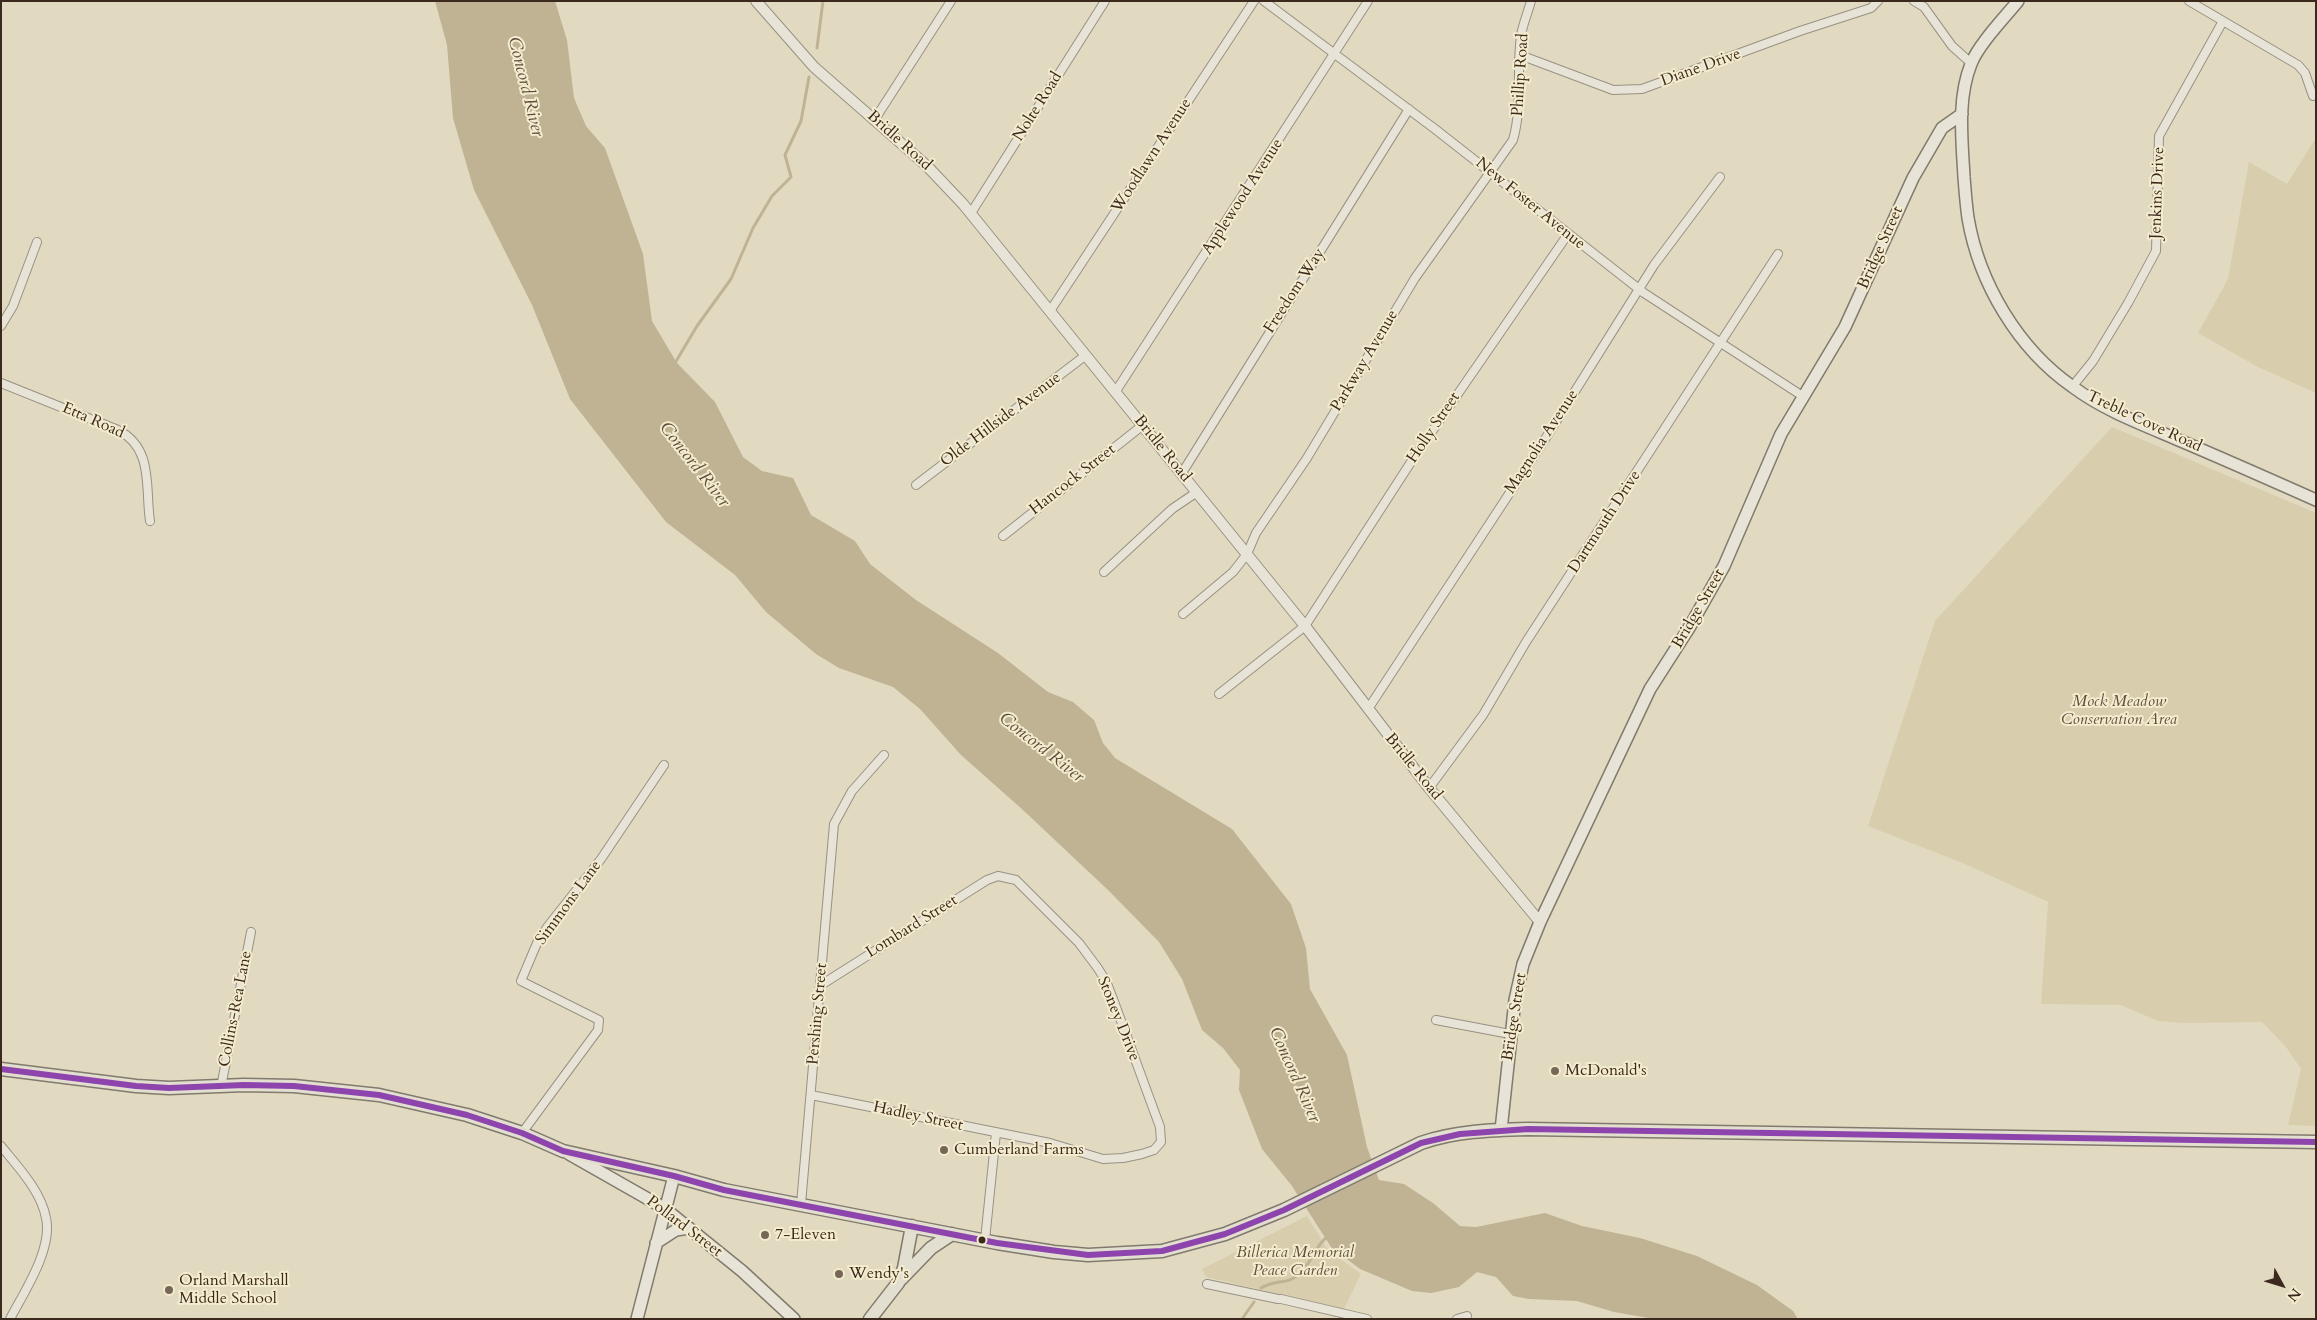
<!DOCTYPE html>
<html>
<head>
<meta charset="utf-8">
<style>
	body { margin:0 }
	#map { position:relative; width:2317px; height:1320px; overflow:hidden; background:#e1dac1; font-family:Cardo,serif }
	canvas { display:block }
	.frame { position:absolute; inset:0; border:2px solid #3c291e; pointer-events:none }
	.north { position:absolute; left:2257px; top:1260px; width:50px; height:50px; -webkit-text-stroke:4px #f4ecce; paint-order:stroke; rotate:129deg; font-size:14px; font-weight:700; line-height:20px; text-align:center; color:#3c291e }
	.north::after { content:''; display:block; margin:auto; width:18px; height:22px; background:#3c291e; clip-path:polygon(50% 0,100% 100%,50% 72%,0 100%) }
</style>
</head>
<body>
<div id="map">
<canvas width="2317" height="1320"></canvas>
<div class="frame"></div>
<div class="north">N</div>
</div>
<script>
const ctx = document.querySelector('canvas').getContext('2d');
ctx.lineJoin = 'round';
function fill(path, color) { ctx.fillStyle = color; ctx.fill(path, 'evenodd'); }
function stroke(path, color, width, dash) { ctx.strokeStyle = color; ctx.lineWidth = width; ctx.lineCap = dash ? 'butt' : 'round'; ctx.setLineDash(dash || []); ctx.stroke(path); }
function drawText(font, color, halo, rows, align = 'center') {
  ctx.font = font + ' Cardo,serif'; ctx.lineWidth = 4; ctx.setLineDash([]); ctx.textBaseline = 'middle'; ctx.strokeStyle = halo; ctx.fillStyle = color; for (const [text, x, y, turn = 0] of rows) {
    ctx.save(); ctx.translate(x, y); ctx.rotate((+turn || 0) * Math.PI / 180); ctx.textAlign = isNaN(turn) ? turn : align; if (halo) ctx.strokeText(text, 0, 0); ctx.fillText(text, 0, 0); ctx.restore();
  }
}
fill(new Path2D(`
	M2316,138V393L2258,367L2198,333L2228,279L2249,162L2287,184Z
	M2112,427L2316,513V1126L2288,1125L2301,1069L2286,1047L2262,1022L2184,1023L2158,1021L2121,1005L2041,1004L2048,902L1965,864L1868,826L1935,621Z
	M1307,1216L1328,1250L1361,1274L1344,1309L1206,1277L1202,1269Z`), '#d8cdac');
fill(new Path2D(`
	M435,1H555L567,40L574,98L586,126L605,148L643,254L652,321L677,363L715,402L743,457L762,471L793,478L811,515L855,541L870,564L916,600L998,653L1048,692L1073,702L1094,720L1103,743L1115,758L1232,829L1291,904L1306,948L1310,989L1347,1055L1367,1147L1379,1180L1404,1184L1433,1203L1460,1226L1476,1227L1545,1213L1582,1226L1640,1238L1697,1256L1757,1285L1793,1311L1798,1319H1654L1614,1312L1577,1301L1529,1299L1513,1296L1496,1277L1477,1272L1459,1287L1431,1293L1412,1291L1360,1269L1331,1247L1292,1186L1262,1149L1239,1090L1240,1070L1223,1048L1202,1030L1182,979L1159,942L1109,891L1023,810L961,755L920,709L893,687L839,668L816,654L766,612L735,575L666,522L570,399L532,305L474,190L453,118L447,45Z`), '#bfb394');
stroke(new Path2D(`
	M817,48L823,1
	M675,363L697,326L731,279L753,228L772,196L791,177L785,155L801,121L809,77
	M1261,1288C1275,1279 1287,1285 1298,1275C1311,1265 1314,1247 1327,1237
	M1242,1319L1254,1302`), '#bfb394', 3);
const minor = new Path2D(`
	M1264,1L1435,129L1644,293L1804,397
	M1914,1L1924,7L1952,46L1971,63
	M2189,1L2298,65L2305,73L2313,96
	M1520,55L1613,90L1642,89L1800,31L1871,8L1878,1
	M875,119L951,1
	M971,213L1105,1
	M1050,311L1254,1
	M1,326L13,306L37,242
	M1,383L118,430C154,448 145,488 150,521
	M2072,387L2093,361L2128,303L2156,251L2159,136L2223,21
	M1116,391L1368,1
	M1182,473L1409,109
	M916,485L1086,355
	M1003,536L1143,425
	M1104,572L1172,509L1197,492
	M1183,614L1233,572L1247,554L1256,533L1307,458L1415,278L1513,140C1523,105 1516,71 1521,35C1523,24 1528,12 1531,1
	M1219,694L1305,626L1411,462L1568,234
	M1368,709L1547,436L1654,265L1720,177
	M1429,788L1483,715L1526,642L1778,254
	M1436,1020L1510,1034
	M221,1087L251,932
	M811,1095L1050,1143L1103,1159L1123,1158L1142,1154L1154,1150L1161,1142L1160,1127L1113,999L1106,981L1097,967L1079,943L1016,880L998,876L987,880L821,985
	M522,1133L598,1030L599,1020L521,981L537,943L548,926L601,859L664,765
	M1,1146C18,1167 41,1191 46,1218C53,1249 24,1292 10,1319
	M801,1204L834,824L852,791L884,755
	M985,1240L996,1133
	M1207,1284L1278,1299
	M1281,1299L1367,1319
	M1457,1319L1467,1316`);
const tertiary = new Path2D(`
	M756,1L814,67L927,166L963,204L1305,626L1429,788L1540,922`);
const secondary = new Path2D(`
	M2018,1C2005,17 1978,45 1971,64C1957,99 1962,140 1964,177C1965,190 1966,204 1968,218C1979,283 2018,349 2073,387C2105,411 2144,425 2181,441C2226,460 2271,480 2316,500
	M1501,1130L1515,1000L1523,964L1540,922L1650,689L1689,628L1724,566L1781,434L1845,327L1913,178L1942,128L1962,114
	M569,1154L664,1208L742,1271L794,1319
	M656,1243L676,1230L689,1228
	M637,1319L674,1176`);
const primary = new Path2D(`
	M1,1069L136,1086L169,1088L244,1085L294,1086L379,1095L467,1115L522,1133L563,1151L674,1176L724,1190L997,1243L1054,1252L1088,1255L1162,1251L1225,1234L1284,1210L1421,1143C1455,1131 1492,1130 1528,1129L2316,1142
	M901,1279L931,1248L952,1234
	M870,1319L898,1283L904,1268L912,1226`);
stroke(minor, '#989183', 10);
stroke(tertiary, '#989183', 12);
stroke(secondary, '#817a6d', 14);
stroke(primary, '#817a6d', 15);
stroke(minor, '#e7e3d6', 8);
stroke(tertiary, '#e7e3d6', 10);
stroke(secondary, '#e7e3d6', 11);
stroke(primary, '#e3dfd0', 12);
stroke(new Path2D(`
	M1,1069L136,1086L169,1088L244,1085L294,1086L379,1095L467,1115L522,1133L563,1151L674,1176L724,1190L997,1243L1088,1255L1162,1251L1225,1234L1284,1210L1421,1143L1460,1134L1528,1129L2316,1142`), '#8e44ad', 6);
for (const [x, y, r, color] of [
	[1555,1071,5,"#766757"],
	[944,1150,5,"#766757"],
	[765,1235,5,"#766757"],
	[982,1240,4.5,"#3c291e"],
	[839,1274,5,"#766757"],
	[169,1290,5,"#766757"]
]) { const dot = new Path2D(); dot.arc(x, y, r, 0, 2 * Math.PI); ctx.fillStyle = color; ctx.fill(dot); stroke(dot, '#f4ecce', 2); }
drawText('16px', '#3c291e', '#f4ecce', [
	["Diane Drive",1701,68,-20],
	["Phillip Road",1521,75,-86],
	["Nolte Road",1038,107,-58],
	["Bridle Road",899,141,42],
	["Woodlawn Avenue",1152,156,-57],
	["Jenkins Drive",2158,193,-88],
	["Applewood Avenue",1243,197,-57],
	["New Foster Avenue",1530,204,39],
	["Bridge Street",1881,248,-66],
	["Freedom Way",1295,291,-57],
	["Parkway Avenue",1365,361,-59],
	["Olde Hillside Avenue",1001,420,-37],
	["Etta Road",93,421,24],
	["Treble Cove Road",2144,422,25],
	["Holly Street",1434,428,-56],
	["Magnolia Avenue",1542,442,-57],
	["Bridle Road",1162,449,51],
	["Hancock Street",1073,480,-38],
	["Dartmouth Drive",1605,522,-57],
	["Bridge Street",1699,609,-60],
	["Bridle Road",1413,767,51],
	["Simmons Lane",569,903,-54],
	["Lombard Street",912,927,-32],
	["Collins-Rea Lane",236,1009,-79],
	["Pershing Street",818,1014,-85],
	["Bridge Street",1515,1017,-81],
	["Stoney Drive",1118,1019,68],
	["Hadley Street",918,1117,12],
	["Pollard Street",684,1227,37]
]);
drawText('italic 16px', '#614f3d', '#f4ecce', [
	["Mock Meadow",2119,702],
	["Conservation Area",2119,720],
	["Billerica Memorial",1295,1253],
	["Peace Garden",1295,1271]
]);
drawText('16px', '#3c291e', '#f4ecce', [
	["McDonald's",1565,1071],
	["Cumberland Farms",954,1150],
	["7-Eleven",775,1235],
	["Wendy's",849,1274],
	["Orland Marshall",179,1281],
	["Middle School",179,1299]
], 'left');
drawText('italic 18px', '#5f4d3c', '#f4ecce', [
	["Concord River",525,87,76],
	["Concord River",694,465,52],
	["Concord River",1041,748,38],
	["Concord River",1294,1075,66]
]);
</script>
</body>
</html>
